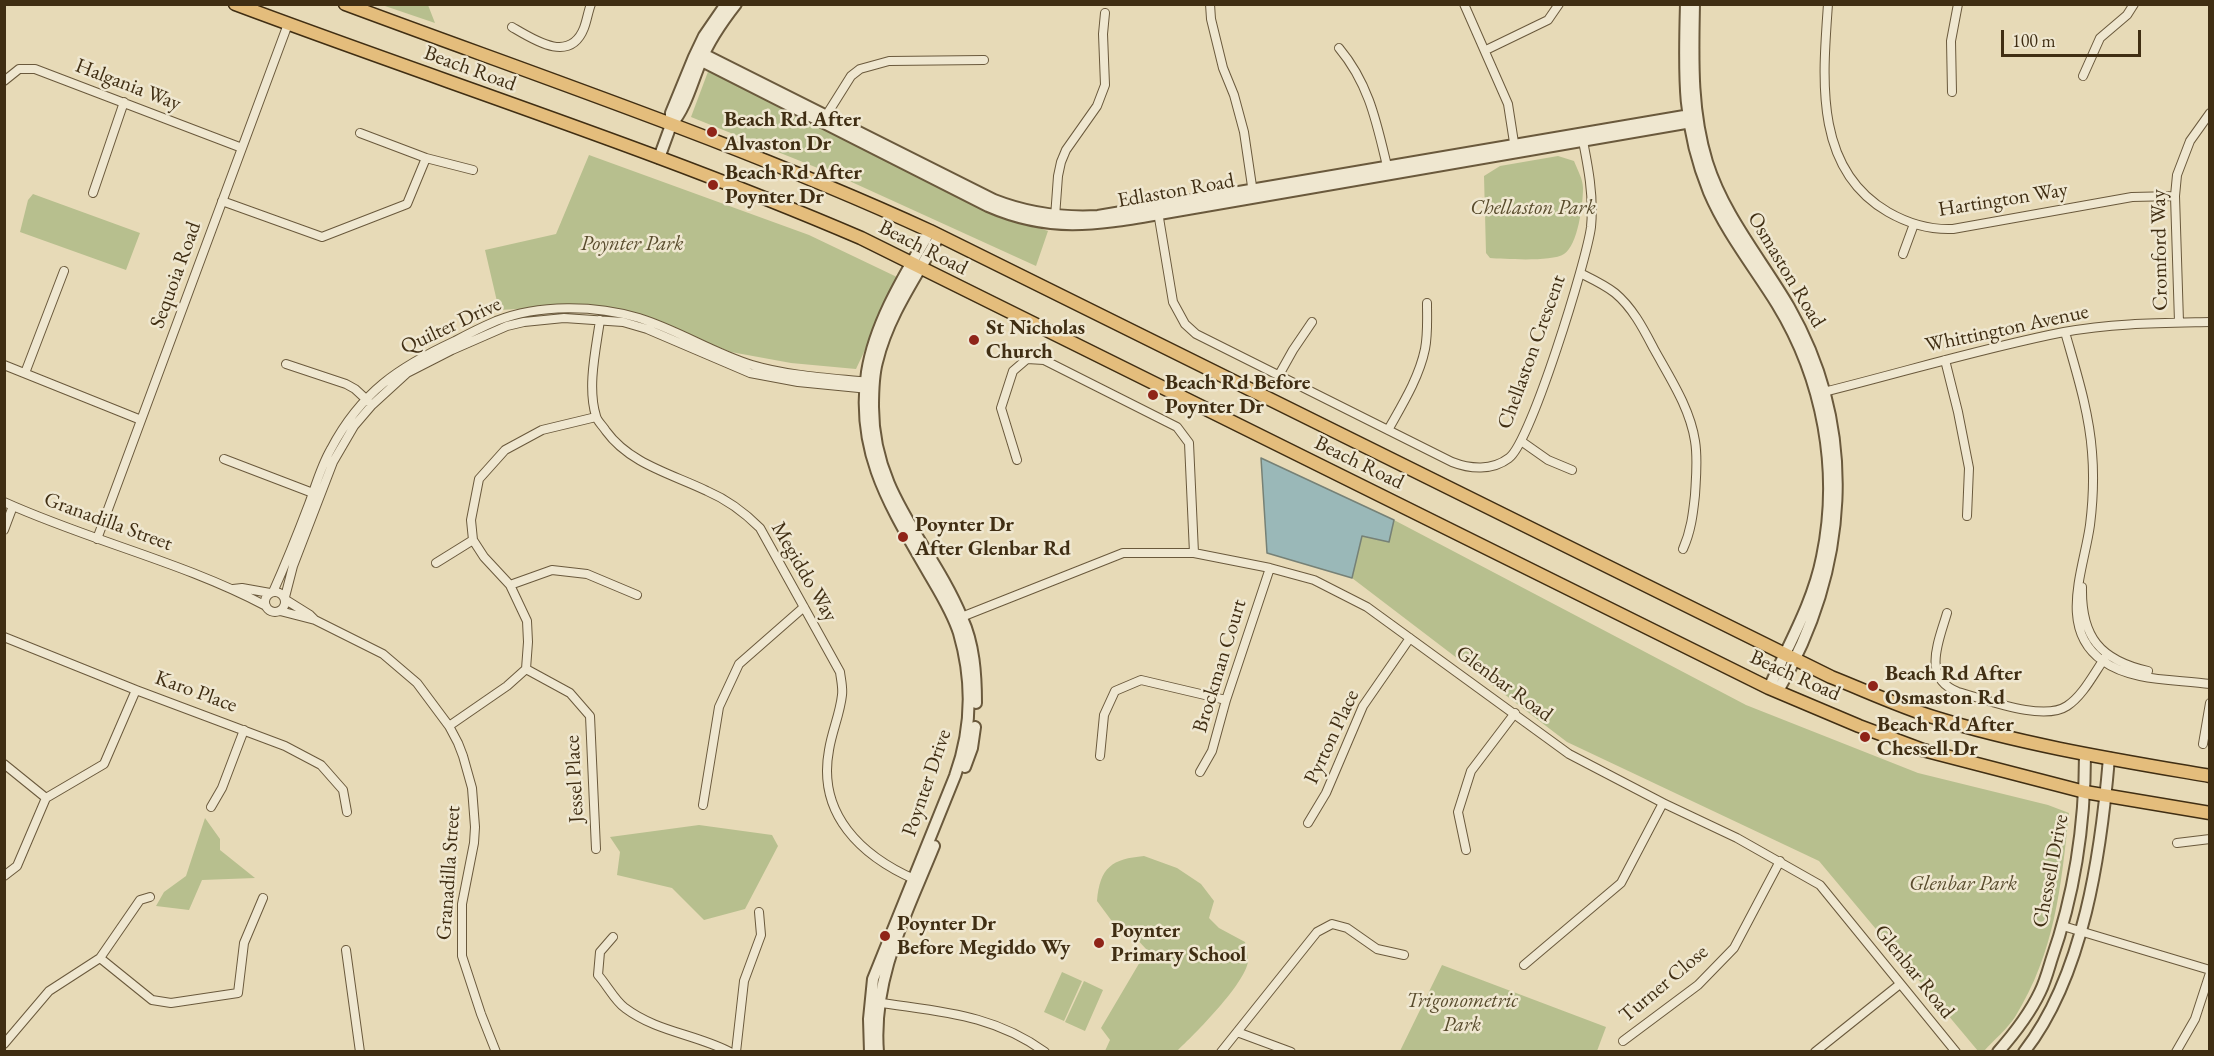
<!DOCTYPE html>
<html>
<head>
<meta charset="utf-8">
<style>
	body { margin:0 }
	#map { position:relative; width:2214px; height:1056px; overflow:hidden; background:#e7dab7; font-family:"EB Garamond",serif }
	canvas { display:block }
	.frame { position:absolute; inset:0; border:6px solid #402e13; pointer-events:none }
	.scale { position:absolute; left:2001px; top:30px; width:140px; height:27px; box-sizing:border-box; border:3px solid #402e13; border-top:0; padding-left:8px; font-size:18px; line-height:21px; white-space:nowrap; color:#402e13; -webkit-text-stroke:4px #efe7d0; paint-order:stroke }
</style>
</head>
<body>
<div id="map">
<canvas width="2214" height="1056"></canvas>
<div class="frame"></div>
<div class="scale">100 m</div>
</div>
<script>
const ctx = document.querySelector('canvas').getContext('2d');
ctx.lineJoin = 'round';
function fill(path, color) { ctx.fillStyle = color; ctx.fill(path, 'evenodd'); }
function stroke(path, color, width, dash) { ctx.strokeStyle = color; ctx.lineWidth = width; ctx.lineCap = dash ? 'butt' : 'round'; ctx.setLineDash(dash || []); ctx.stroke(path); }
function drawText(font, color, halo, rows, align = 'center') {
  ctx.font = font + ' "EB Garamond",serif'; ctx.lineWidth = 5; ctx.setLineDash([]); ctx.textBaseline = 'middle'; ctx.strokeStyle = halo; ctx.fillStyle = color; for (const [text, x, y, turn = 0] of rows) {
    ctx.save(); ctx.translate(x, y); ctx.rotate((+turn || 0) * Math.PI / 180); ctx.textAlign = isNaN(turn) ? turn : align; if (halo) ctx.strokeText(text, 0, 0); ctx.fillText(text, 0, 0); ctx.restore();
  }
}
fill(new Path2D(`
	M382,5H428L435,23Z
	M709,69L997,215L1048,231L1036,266L845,179L691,117Z
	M589,155L809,235L899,278L856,369L791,363L731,352L635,314L591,305L499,310L485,250L556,234Z
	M1558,156L1574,161C1577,169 1583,179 1583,188C1583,204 1578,245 1564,254C1552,262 1505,259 1490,258L1486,253L1484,176L1500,166Z
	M33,194L140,233L126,270L20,232L28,200Z
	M1394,520L1746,705L1918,773L2048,805L2069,813C2061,887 2055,952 2015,1017C2007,1029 1994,1040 1984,1051H1978L1819,861L1567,742L1352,578L1362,536L1389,542Z
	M205,818L220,839V850L255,878L202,880L189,910L156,906L164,892L186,876Z
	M699,825L772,835L778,846L745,909L704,920L672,888L617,875L620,852L610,837Z
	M1144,856L1177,868L1201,884L1214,901L1209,918L1219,928L1245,942C1246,948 1248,955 1248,961C1246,983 1194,1035 1177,1051H1105L1110,1040L1101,1028L1147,950L1132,934L1114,924L1097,901C1100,867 1112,859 1144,856Z
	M1442,965L1606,1027L1597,1051H1400Z
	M1062,972L1082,981L1064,1021L1044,1012Z
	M1084,981L1103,990L1085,1031L1065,1022Z`), '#b7bf8e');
const water = new Path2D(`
	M1261,458L1394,520L1389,542L1362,536L1352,578L1267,553Z`);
fill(water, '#9ab8b8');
stroke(water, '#768176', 1.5);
const minor = new Path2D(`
	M1210,4L1211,19L1223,68L1234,95L1244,132L1253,193
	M1464,4L1508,104L1515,149
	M1828,4C1823,77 1813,169 1888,212C1909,224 1929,230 1953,229L2132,197L2175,196
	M512,27C534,40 570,64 584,28C587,20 588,12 591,4
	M1339,48C1370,85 1377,125 1388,170
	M1486,50L1548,20L1559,4
	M2083,76L2100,38L2127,15L2134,4
	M4,81L19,69H35L242,148
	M1952,92L1951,41L1958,4
	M824,119L851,76L860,69L889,61L984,60
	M360,133L426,158L473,170
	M93,193L124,102
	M222,201L322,237L407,204L426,158
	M1158,212L1173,302L1185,324L1196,334L1452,462C1470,469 1492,471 1509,458C1531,442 1587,259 1591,227C1594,196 1588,166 1582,136
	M1055,217L1058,176L1061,162L1066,150L1097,106L1105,85L1103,34L1105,13
	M1903,254L1914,224
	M1580,273C1592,279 1605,285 1615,293C1633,308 1644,330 1654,349C1670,378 1690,408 1695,441C1698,459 1696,477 1695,495C1693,514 1691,531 1683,549
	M600,320C596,349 587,387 596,416C597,421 603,426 606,431C630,464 672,474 707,491C728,500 744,512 760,528L840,672C841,680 843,688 842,695C840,714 832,731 829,750C817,814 861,856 916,880
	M2179,322L2175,196L2177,175L2190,141L2210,113
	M2065,332C2076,371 2089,411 2092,452C2094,476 2093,501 2090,525C2084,569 2057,629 2103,661C2132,682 2176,679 2210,684
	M1945,360L1958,412L1969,468L1967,516
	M286,364L346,384L355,389L368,401
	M4,365L141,420
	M25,373L64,271
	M1279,375L1293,350L1312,322
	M1820,393C1901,373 1982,348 2064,332C2112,323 2161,323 2210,322
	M1388,430C1402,405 1419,378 1425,349C1428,334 1427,318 1427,303
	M1521,441L1548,460L1572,470
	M224,459L318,495
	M1017,460L1001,408L1013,371L1027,359L1044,360L1177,427L1189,443L1194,553
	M4,502C90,541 183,562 266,606
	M4,530L13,506
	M97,539L288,24
	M436,563L473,540
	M510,585L552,570L587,574L637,595
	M2082,587C2081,637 2100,660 2148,671
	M233,589L242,588L270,593
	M265 602a10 10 0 1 1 20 0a10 10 0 1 1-20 0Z
	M273,592C286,563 298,533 309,504C316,485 321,466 331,449C361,392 399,367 455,341C468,334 482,327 496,321C539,304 595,305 639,318C678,330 713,353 752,365C789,376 831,378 869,382
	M285,597L293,566L333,462L354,426L372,405L407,373L452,350L507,326L524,322L564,318L623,322L647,329L750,373L798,382L869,389
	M286,600L310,615L315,620
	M280,611L315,620L383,654L417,683L449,726L458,743L463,756L472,788L475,827L474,843L462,904V956L481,1014L496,1052
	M1947,613C1939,641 1921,678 1958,692C1985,699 2043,722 2067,706C2084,695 2095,671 2107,655
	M959,618L1123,553H1194L1270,568L1314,580L1367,607L1569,754L1663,803L1737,838L1820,885L1956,1052
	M4,637L136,690L285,746L321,765L343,790L347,812
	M526,669L570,693L590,716L596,849
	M449,726L507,686L526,669L528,642L527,621L510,585L484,557L473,540L471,520L479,479L505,450L542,430L596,417
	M2203,744L2210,703
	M1100,756L1104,715L1115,691L1141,680L1226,700
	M4,764L46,798
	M1200,772L1212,751L1226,700L1270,568
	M703,805L719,707L739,664L804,607
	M211,807L222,788L244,730
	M1308,823L1326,793L1363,706L1410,638
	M2177,843L2210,839
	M1466,850L1458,812L1471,771L1515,713
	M4,876L17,866L46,798L104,764L136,690
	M2063,926L2210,970
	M613,937L600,952L598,975C607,985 615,1001 625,1008C657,1032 695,1034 730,1052
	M346,950L360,1052
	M100,958L152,1000L171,1003L238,993L244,943L263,898
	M1524,965L1621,883L1663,803
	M876,1002C938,1012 991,1013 1045,1052
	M1237,1032L1291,1052
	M1623,1041L1698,985L1734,948L1780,861
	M4,1044L49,991L100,958L140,900L150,897
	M736,1052L744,981L761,935L759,912
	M1221,1052L1317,932L1332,924L1347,928L1377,949L1404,955
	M1815,1052L1900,984
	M2176,1052L2195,1019L2210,973`);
const tertiary = new Path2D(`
	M1686,4C1684,74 1682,126 1709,192C1726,232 1754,267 1777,304C1823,379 1840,471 1822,557C1813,603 1788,645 1769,688
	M1694,4C1693,58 1691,110 1707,162C1724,216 1761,259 1789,307C1860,432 1848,570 1778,691
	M697,51L994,200C1027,213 1061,218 1098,216L1696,114
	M694,57L988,206C1050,233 1095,225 1159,214L1697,121
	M671,125C686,108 692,82 701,61C709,40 722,22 736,4
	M659,158L671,125V113L694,57L704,36L726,4
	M939,236C916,277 888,316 877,362C873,377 873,392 873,407C873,495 931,543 962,618C974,644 976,674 976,703
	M965,767L972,748L975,727
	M870,1052L869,1019L873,979L955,776C972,729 973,681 959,633C952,611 939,591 928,572C890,506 855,452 867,372C875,322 905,274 930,231
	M878,1052C872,977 907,913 934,846
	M1998,1052C2013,1035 2031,1011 2040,992C2045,982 2048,971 2051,961C2074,896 2085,823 2085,754
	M2024,1052C2084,975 2101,853 2109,758`);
const primary = new Path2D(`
	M235,4C443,82 656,150 861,238L1769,688L1859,726L1923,750L2085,792L2210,813
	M345,4C541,77 740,144 930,231L1831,677C1864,690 1898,706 1933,717C2023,745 2117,760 2210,776`);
stroke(minor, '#6a593c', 10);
stroke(tertiary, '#6a593c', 14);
stroke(primary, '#402e13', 15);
stroke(minor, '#efe7d0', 8);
stroke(tertiary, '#efe7d0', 10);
stroke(primary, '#e4bd7c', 12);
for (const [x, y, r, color] of [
	[712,132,6,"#8f2418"],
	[713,185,6,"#8f2418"],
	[974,340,6,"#8f2418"],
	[1153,395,6,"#8f2418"],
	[903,537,6,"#8f2418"],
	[1873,686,6,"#8f2418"],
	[1865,737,6,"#8f2418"],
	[885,936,6,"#8f2418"],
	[1099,943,6,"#8f2418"]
]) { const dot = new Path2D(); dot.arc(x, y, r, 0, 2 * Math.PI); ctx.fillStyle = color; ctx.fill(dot); stroke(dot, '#efe7d0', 2); }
drawText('21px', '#402e13', '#efe7d0', [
	["Beach Road",470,69,20],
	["Halgania Way",128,85,21],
	["Edlaston Road",1176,191,-10],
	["Hartington Way",2003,200,-9],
	["Beach Road",923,248,27],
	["Cromford Way",2160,250,-91],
	["Osmaston Road",1786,270,59],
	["Sequoia Road",176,275,-70],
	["Quilter Drive",451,326,-25],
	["Whittington Avenue",2007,329,-12],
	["Chellaston Crescent",1532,352,-70],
	["Beach Road",1359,463,26],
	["Granadilla Street",108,522,20],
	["Megiddo Way",804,572,60],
	["Brockman Court",1220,666,-73],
	["Beach Road",1795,676,24],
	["Glenbar Road",1504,684,36],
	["Karo Place",196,692,20],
	["Pyrton Place",1332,737,-65],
	["Jessel Place",575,779,-93],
	["Poynter Drive",927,783,-71],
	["Chessell Drive",2051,871,-79],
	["Granadilla Street",449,873,-86],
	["Glenbar Road",1914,972,51],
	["Turner Close",1664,984,-40]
]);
drawText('bold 21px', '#402e13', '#efe7d0', [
	["Beach Rd After",724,120],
	["Alvaston Dr",724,144],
	["Beach Rd After",725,173],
	["Poynter Dr",725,197],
	["St Nicholas",986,328],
	["Church",986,352],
	["Beach Rd Before",1165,383],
	["Poynter Dr",1165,407],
	["Poynter Dr",915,525],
	["After Glenbar Rd",915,549],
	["Beach Rd After",1885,674],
	["Osmaston Rd",1885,698],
	["Beach Rd After",1877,725],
	["Chessell Dr",1877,749],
	["Poynter Dr",897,924],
	["Before Megiddo Wy",897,948],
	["Poynter",1111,931],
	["Primary School",1111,955]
], 'left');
drawText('italic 21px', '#584b2c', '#efe7d0', [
	["Chellaston Park",1533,208],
	["Poynter Park",632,244],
	["Glenbar Park",1963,884],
	["Trigonometric",1462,1001],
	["Park",1462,1025]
]);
</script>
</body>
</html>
